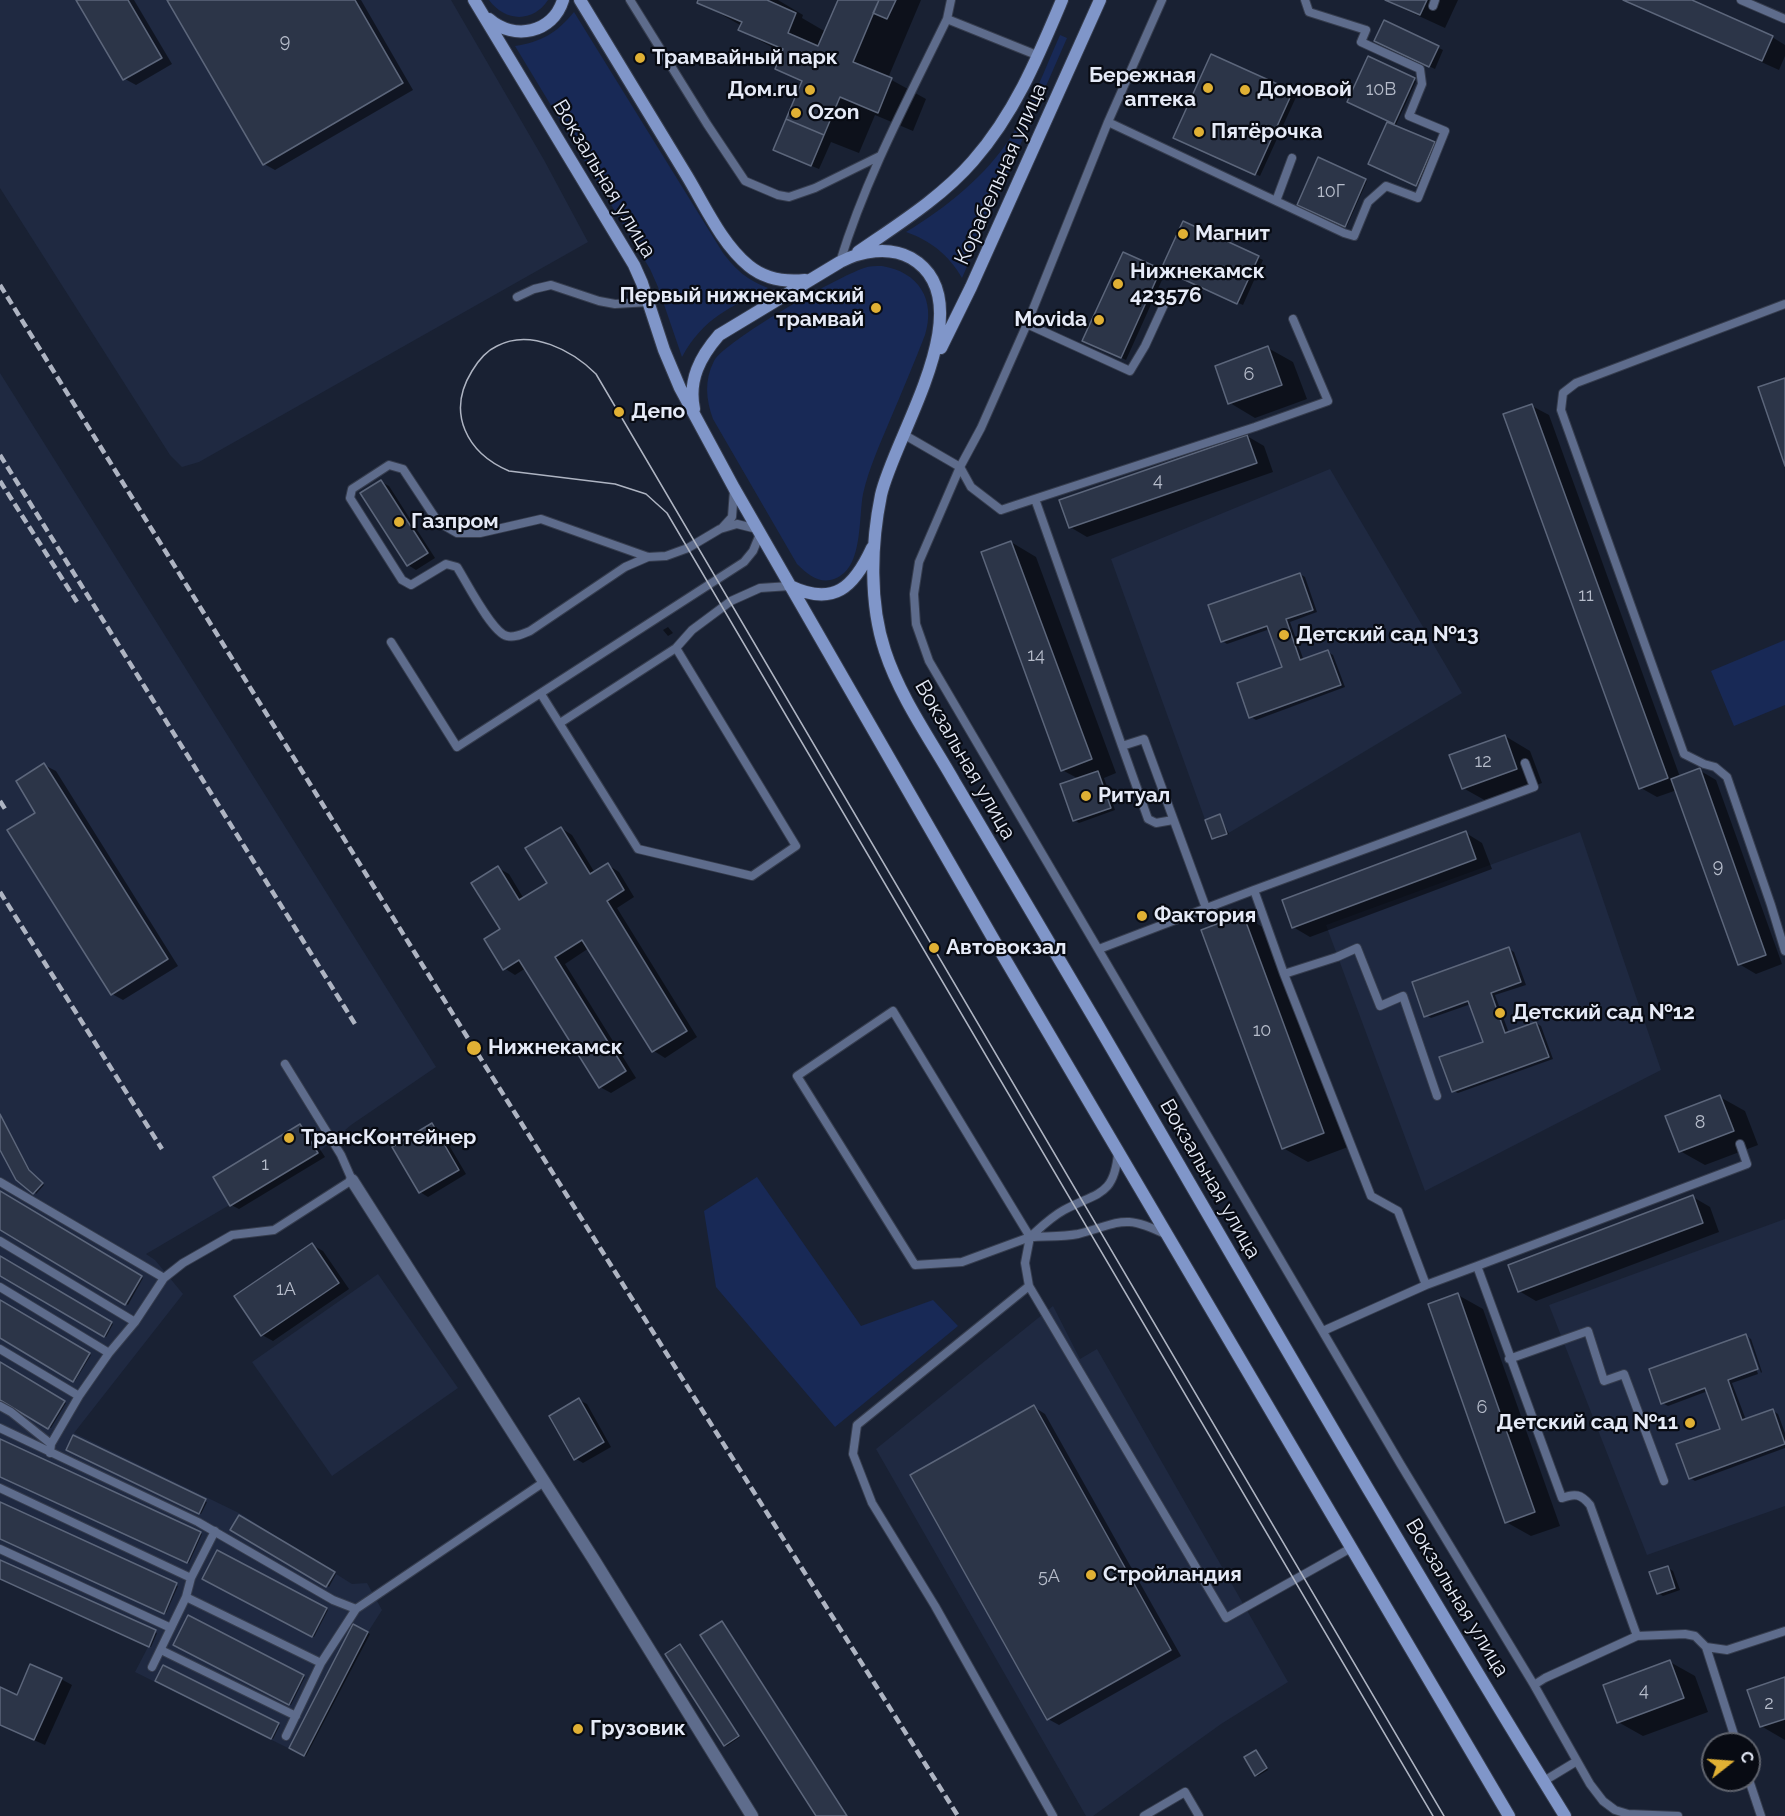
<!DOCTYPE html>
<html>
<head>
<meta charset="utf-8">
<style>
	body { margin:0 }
	#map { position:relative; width:1785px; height:1816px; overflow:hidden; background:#192133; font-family:Raleway,sans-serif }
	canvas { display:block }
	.north { position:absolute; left:1701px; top:1732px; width:60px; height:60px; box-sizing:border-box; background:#080b13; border:2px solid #60646e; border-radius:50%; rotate:73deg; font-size:16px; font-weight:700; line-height:24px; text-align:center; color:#e5eaf7 }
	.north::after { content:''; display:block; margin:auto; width:21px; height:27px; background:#e0b034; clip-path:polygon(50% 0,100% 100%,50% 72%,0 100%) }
</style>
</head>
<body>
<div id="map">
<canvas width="1785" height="1816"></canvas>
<div class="north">С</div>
</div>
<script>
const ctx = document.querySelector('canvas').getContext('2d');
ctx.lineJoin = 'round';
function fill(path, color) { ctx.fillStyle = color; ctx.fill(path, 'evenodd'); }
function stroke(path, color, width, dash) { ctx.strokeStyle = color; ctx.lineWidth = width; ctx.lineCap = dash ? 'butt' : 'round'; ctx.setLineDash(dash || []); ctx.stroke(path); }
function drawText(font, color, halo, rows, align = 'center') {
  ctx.font = font + ' Raleway,sans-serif'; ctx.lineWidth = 4.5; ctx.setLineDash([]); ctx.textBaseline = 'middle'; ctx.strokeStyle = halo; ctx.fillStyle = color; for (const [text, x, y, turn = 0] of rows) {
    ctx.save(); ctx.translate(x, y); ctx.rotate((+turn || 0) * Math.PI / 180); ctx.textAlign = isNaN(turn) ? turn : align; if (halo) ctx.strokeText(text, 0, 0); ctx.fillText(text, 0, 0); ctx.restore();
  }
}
fill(new Path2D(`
	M0,0H451L544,160L588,242L199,462L182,467L170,455L0,188Z
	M0,373L436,1067L351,1125L318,1153L146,1254L155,1260L183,1294L74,1433L241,1514L352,1584L367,1583L382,1610L368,1632L304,1756L135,1672L148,1647L0,1579Z
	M1330,469L1462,693L1227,834L1212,839L1111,559Z
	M1580,832L1661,1070L1425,1191L1326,925Z
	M1785,1219V1506L1647,1555L1549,1305Z
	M378,1274L458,1388L332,1476L252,1362Z
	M1053,1306L1080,1359L1097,1349L1288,1682L1221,1724L1093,1816H1086L876,1449Z`), '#1f2941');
fill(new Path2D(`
	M489,0H548C533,23 505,22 489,0Z
	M574,12L723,253C737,271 746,279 768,288C730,308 704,317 682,357L658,287L650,269L515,46C541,42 557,33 574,12Z
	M1060,35L1067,38L962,278C949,255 931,241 906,232C946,208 987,175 1012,135C1032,104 1045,69 1060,35Z
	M882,266C919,272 936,300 925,335C914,363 902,392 890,420C880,444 869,468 863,494C859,516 862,557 844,573C826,588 811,578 797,564L713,419C706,400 704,380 714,361C726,340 837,277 864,268C869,266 876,266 882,266Z
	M1785,640V705L1734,726L1711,671Z
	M757,1177L861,1326L933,1300L958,1326L835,1427L716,1287L704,1211Z`), '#182956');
fill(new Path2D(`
	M78,0H134L172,64L136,85L125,79Z
	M169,0H361L413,90L275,170L264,164Z
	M700,0H778L803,15L802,18L826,32L839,0H921L888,78L926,99L913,131L875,115L859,153L831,142L819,169L783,154L803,83L776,68L783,53L740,30L742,26L699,2Z
	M1384,0H1458L1445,28Z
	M1624,0H1688L1772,37L1785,45V56L1779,70Z
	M1384,22L1443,50L1435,69L1381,44Z
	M1369,58L1416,81L1395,127L1436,145L1418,185L1370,164L1389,120Z
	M1292,93L1297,95L1260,176L1180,140Z
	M1319,159L1367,181L1347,226L1299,205Z
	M1183,223L1263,260L1243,305L1166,271L1126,360L1089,343L1124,254L1162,271Z
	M1268,348L1293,362L1307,399L1255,418L1230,403Z
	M1532,406L1549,415L1680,777L1699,770L1716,780L1782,964L1756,974L1739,964L1677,790L1657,797L1641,788Z
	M1247,436L1264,446L1273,472L1087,537L1070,527Z
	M381,482L389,486L435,558L416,570L408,565L362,493Z
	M1011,542L1036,557L1116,773L1104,778L1115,810L1079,823L1074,820L1079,779L1062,770Z
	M1300,574L1305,577L1317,612L1290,622L1304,661L1328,652L1333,655L1345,687L1256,720L1251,717L1284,668L1270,629L1227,644L1222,641Z
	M668,627L673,633L668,636L663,630Z
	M1505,736L1530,751L1542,783L1488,802L1463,788Z
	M44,765L56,771L178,966L123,1000L112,994Z
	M1220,816L1229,834L1216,839L1214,838Z
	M561,828L572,835L595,873L608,865L619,872L634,897L617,908L697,1037L665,1058L654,1051L589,948L565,964L636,1078L611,1093L600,1087L526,968L515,975L504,968L498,868L509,874L524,899L549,883Z
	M1466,833L1482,843L1492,869L1310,937L1293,927Z
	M1243,916L1268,930L1348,1147L1308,1162L1283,1148Z
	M1509,949L1514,952L1526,985L1495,995L1509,1033L1536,1023L1541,1026L1553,1059L1458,1093L1453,1091L1485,1043L1471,1004L1431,1018L1426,1015Z
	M1720,1097L1745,1111L1758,1145L1705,1165L1680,1151Z
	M0,1114L31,1172L44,1185L36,1194L0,1146Z
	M432,1125L440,1130L466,1174L428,1197L420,1192Z
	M300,1126L308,1131L325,1157L239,1209L231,1205Z
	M0,1192L143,1278L128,1305L0,1228Z
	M1693,1197L1710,1207L1719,1232L1536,1301L1519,1291Z
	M312,1245L323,1251L349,1289L273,1341L262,1335Z
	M0,1257L113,1324L106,1337L0,1274Z
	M1458,1295L1483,1309L1560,1526L1531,1536L1506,1522Z
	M0,1301L91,1355L75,1381L0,1337Z
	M1746,1336L1751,1339L1762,1372L1761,1373L1749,1338H1746L1758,1374L1732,1383L1746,1420L1773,1411L1778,1414L1785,1433V1448L1695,1481L1690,1478L1721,1430L1708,1391L1668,1406L1662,1403Z
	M0,1364L66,1403L51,1428L0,1398Z
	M579,1400L587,1404L611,1447L583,1463L575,1458Z
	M1034,1407L1045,1414L1181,1656L1059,1725L1048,1719Z
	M74,1437L207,1502L201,1514L68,1449Z
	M0,1441L202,1534L189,1563L0,1476Z
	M0,1504L178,1586L166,1613L0,1538Z
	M239,1517L336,1574L329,1587L232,1529Z
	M218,1552L328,1610L314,1637L204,1579Z
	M0,1561L155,1632L157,1633L151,1647L0,1578Z
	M1668,1568L1673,1571L1680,1590L1663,1596L1658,1593Z
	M189,1617L305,1677L291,1705L175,1645Z
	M722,1623L724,1624L847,1816H818Z
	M354,1626L370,1634L306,1756L291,1748Z
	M680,1646L740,1737L727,1746L725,1745Z
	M1670,1662L1695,1676L1708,1712L1643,1736L1618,1722Z
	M163,1667L280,1725L273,1739L157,1681Z
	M1785,1678V1740L1761,1726Z
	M61,1679L72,1685L45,1745L0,1725V1689L17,1696Z
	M1258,1753L1268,1770L1258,1776L1256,1775Z`), '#0007');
const building = new Path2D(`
	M76,0H128L162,58L123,80Z
	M167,0H355L403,83L263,165Z
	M698,0H767L796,13L788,33L818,46L838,0H879L853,62L892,78L878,113L840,97L824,135L786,119L802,81L775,69L783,49L738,30L742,22L697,3Z
	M879,0H896L887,19L873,13Z
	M1385,0H1427L1420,15Z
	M1623,0H1692L1773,36L1762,61Z
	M1384,20L1439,46L1429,67L1374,41Z
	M1211,54L1293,91L1255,175L1173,138Z
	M1368,56L1415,78L1394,124L1347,102Z
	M786,119L824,135L811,166L773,150Z
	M1387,122L1435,142L1416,186L1368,164Z
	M1318,157L1366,179L1345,227L1297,205Z
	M1183,221L1259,256L1237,304L1161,269Z
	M1123,252L1161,269L1121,358L1082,341Z
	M1268,346L1282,385L1228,404L1215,366Z
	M1785,378V466L1758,387Z
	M1532,404L1668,778L1639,789L1503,414Z
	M1247,435L1257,463L1069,528L1059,500Z
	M381,480L428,553L407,566L360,493Z
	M1011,541L1092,759L1061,771L981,552Z
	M1300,573L1313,610L1286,619L1300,660L1328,650L1341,685L1249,718L1237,683L1282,667L1267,626L1221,642L1208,605Z
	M1505,735L1517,769L1462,789L1449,755Z
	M44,763L168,959L111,995L7,830L35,813L16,781Z
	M1700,768L1766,955L1738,965L1671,779Z
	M1098,771L1111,808L1073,821L1060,784Z
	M1220,814L1227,834L1212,839L1205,820Z
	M561,827L590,874L608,863L624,890L607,901L687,1031L652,1052L582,940L555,957L626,1071L599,1088L519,960L503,970L484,939L500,929L471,883L498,866L519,900L547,883L525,848Z
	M1466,831L1476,859L1292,928L1282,900Z
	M1243,914L1324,1133L1282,1149L1201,930Z
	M1509,947L1521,982L1491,993L1505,1033L1536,1022L1549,1057L1452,1092L1439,1057L1483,1042L1468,1001L1424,1017L1412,982Z
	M1720,1095L1734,1131L1679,1152L1665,1116Z
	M0,1114L29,1170L43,1183L33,1194L16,1180L0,1150Z
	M432,1123L459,1170L419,1193L392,1147Z
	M300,1124L318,1153L230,1206L213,1177Z
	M0,1191L142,1276L125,1305L0,1230Z
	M1693,1195L1703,1223L1518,1292L1508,1265Z
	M312,1243L339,1283L261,1336L234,1296Z
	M0,1256L112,1322L104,1337L0,1276Z
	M1458,1293L1535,1512L1505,1523L1428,1304Z
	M0,1300L90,1353L73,1382L0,1338Z
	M1746,1334L1758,1369L1728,1380L1742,1420L1773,1409L1785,1444L1689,1479L1676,1444L1720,1429L1705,1388L1661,1404L1649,1369Z
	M0,1362L65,1401L48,1429L0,1400Z
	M579,1398L604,1442L574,1460L549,1416Z
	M1034,1405L1171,1650L1047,1720L910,1475Z
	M73,1435L206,1499L199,1514L66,1450Z
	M0,1439L201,1532L187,1563L0,1477Z
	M0,1502L177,1583L164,1614L0,1539Z
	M239,1515L335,1572L326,1587L230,1530Z
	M217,1550L327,1608L312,1637L202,1579Z
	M0,1560L156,1630L149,1647L0,1579Z
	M1668,1566L1675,1588L1657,1594L1649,1572Z
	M188,1615L304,1675L289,1705L173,1645Z
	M722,1621L847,1816H816L700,1635Z
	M353,1624L368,1632L304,1756L289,1748Z
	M680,1644L739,1736L724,1746L665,1654Z
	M1670,1660L1684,1698L1617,1723L1603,1685Z
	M30,1664L62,1678L34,1740L0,1725V1687L17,1695Z
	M163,1665L279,1723L271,1739L155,1681Z
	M1785,1677V1719L1760,1727L1747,1690Z
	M1256,1750L1267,1768L1255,1776L1244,1757Z`);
fill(building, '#2c3548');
stroke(building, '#5c667b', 1.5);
const service = new Path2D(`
	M630,0L707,124L745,181L778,195L789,197L815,188L880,156
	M1162,0L1108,122L1027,324L981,428L960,467L919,562L914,594L916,624L929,661L1401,1465L1534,1685L1590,1784L1603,1801L1615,1810L1628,1814L1678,1816
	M1741,0L1785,19
	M1433,6L1435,0
	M947,19L1039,56
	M1108,122L1276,201L1292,158
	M1276,201L1344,233L1354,236L1368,202L1386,186L1418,198L1445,131L1409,116L1422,84L1420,69L1361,42L1366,30L1309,12L1305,0
	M840,262C866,177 908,99 947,19L951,0
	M517,297L534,289L551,285L599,301L615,304L649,302
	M1785,304L1576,383L1563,393L1561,410L1684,754L1704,764L1715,767L1727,777L1771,905L1785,951
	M1027,324L1130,371L1145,346L1168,296
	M903,434L960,467L971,487L1001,510L1016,505L1255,427L1328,401L1293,319
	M1035,499L1122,746L1144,739L1206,908
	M722,528L732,517L734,490
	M648,557L625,567L530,631C522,634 515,638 507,636C492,633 466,581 457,567L446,564L411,585L402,580L350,498L352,489L389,465L403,469L438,522L457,533H480L541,519L648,557L666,556L688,548L720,529L737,524L757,529
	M391,642L457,747L744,562L753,551L760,534
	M541,694L638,849L752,876L796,846L676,648
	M560,723L676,648L692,630L731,601L760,588L790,586
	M1122,746L1148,819L1156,823L1173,820
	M1254,890L1534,787L1525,763
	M1099,949L1254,890L1284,974L1371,1196L1398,1211L1426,1285
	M1284,974L1337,957L1357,948L1380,1006L1403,996L1437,1096
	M893,1011L1030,1237L962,1262L915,1265L797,1076Z
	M1118,1153C1114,1197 1097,1192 1064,1210C1051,1217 1040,1228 1030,1237L1025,1263L1029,1286L1226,1618L1351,1548
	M0,1182L164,1278
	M1031,1237C1046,1236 1063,1237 1078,1234C1121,1223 1123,1213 1167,1235
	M0,1241L135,1322
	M1477,1266L1747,1164L1740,1144
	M1029,1286L857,1425L853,1454L872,1503L935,1606L1053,1816
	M0,1287L109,1353
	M1323,1331L1426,1285L1477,1266L1562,1498C1575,1493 1581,1494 1590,1505L1637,1636
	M0,1349L79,1396
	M1509,1359L1588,1331L1604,1381L1624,1374L1664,1481
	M0,1406L11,1412L51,1444
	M0,1428L198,1522L333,1600L356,1609
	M50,1453L51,1444L79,1396L109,1353L135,1322L164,1278L183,1263L232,1235L274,1230L352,1180L341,1155L285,1064
	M0,1488L191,1578
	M0,1549L171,1628
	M186,1597L321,1663
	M1706,1647L1727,1650L1785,1631
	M161,1650L296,1716
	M152,1667L186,1597L191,1578L215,1531
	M1534,1685L1545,1678L1637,1636L1685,1634L1695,1636L1706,1647L1737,1744
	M286,1736L321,1663L356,1609L544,1482
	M1749,1780L1761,1816
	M1544,1781L1577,1761
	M1144,1816L1185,1792L1199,1816`);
const minor = new Path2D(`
	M352,1180L594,1560L752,1816`);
const secondary = new Path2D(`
	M474,0L634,265L642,283L664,350L680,388L734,488L1002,954L1509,1816
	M580,0C616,59 651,117 687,176C705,206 722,244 749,266C765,279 786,282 805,280
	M489,19C514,41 553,33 563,0
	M858,252C897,225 942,197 973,161C1015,113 1038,57 1062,0
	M941,348L971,287L1100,0
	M694,409C688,380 700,357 719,335L840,262C861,251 889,246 911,258C986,301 894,436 881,495C871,544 869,603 885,651C900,697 930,739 954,781C1001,861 1048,941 1095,1020C1250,1286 1403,1554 1565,1816
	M790,586C834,607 854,587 872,548`);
stroke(service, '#363d4e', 10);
stroke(minor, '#363d4e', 14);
stroke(secondary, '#363d4e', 14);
stroke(service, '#5e6c8c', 8);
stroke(minor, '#5e6c8c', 12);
stroke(secondary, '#8096c9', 12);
stroke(new Path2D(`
	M1433,1816L667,513L646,494L615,484L509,471C467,453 446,413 472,371C478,361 486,351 497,346C531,328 573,351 596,374L1444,1816`), '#aeb4c2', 1.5);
stroke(new Path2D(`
	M0,285L474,1048L958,1816
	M0,455L355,1024
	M0,481L77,602
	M0,801L7,812
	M0,892L162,1149`), '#aeb4c2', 4.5, [9, 4.5]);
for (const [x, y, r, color] of [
	[640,58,6,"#e0b034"],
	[1208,88,6,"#e0b034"],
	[810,90,6,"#e0b034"],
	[1245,90,6,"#e0b034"],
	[796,113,6,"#e0b034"],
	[1199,132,6,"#e0b034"],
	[1183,234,6,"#e0b034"],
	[1118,284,6,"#e0b034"],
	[876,308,6,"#e0b034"],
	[1099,320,6,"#e0b034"],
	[619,412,6,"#e0b034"],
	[399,522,6,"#e0b034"],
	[1284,635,6,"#e0b034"],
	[1086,796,6,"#e0b034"],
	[1142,916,6,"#e0b034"],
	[934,948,6,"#e0b034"],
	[1500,1013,6,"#e0b034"],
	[474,1048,8,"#e0b034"],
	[289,1138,6,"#e0b034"],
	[1690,1423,6,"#e0b034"],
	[1091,1575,6,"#e0b034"],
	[578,1729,6,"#e0b034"]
]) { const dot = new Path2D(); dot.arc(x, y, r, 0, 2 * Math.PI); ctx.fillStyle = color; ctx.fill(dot); stroke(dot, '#080b13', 2); }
drawText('18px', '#b7bdcb', null, [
	["9",285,42],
	["10В",1381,90],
	["10Г",1331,192],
	["6",1249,375],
	["4",1158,481],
	["11",1586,596],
	["14",1036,656],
	["12",1483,762],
	["9",1718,867],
	["10",1262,1031],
	["8",1700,1123],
	["1",265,1165],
	["1А",286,1290],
	["6",1482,1408],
	["5А",1049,1577],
	["4",1644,1691],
	["2",1769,1704]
]);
drawText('bold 21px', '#e5eaf7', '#080b13', [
	["Трамвайный парк",652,58],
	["Бережная",1196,76,"right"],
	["аптека",1196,100,"right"],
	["Дом.ru",798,90,"right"],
	["Домовой",1257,90],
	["Ozon",808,113],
	["Пятёрочка",1211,132],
	["Магнит",1195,234],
	["Нижнекамск",1130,272],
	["423576",1130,296],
	["Первый нижнекамский",864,296,"right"],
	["трамвай",864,320,"right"],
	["Movida",1087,320,"right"],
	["Депо",631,412],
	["Газпром",411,522],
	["Детский сад №13",1296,635],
	["Ритуал",1098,796],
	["Фактория",1154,916],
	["Автовокзал",946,948],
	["Детский сад №12",1512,1013],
	["Нижнекамск",488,1048],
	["ТрансКонтейнер",301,1138],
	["Детский сад №11",1678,1423,"right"],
	["Стройландия",1103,1575],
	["Грузовик",590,1729]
], 'left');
drawText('21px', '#e5eaf7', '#080b13', [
	["Корабельная улица",1001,174,-66],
	["Вокзальная улица",604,179,59],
	["Вокзальная улица",965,760,60],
	["Вокзальная улица",1210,1179,60],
	["Вокзальная улица",1457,1598,59]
]);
</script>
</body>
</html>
